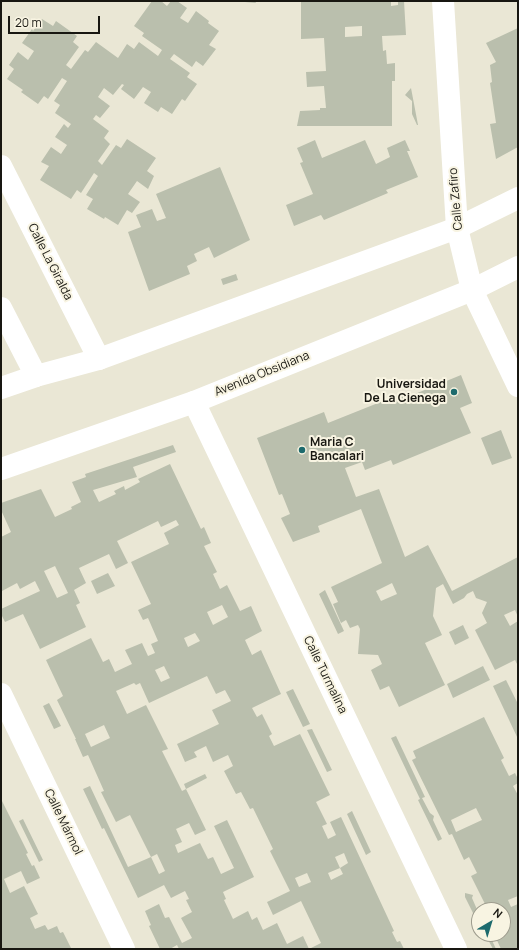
<!DOCTYPE html>
<html>
<head>
<meta charset="utf-8">
<style>
	body { margin:0 }
	#map { position:relative; width:519px; height:950px; overflow:hidden; background:#eae7d5; font-family:Manrope,sans-serif }
	canvas { display:block }
	.frame { position:absolute; inset:0; border:2px solid #181711; pointer-events:none }
	.north { position:absolute; left:471px; top:902px; width:40px; height:40px; box-sizing:border-box; background:#f8f4e2; border:1px solid #9e9c8e; border-radius:50%; rotate:38deg; font-size:11px; font-weight:700; line-height:16px; text-align:center; color:#181711 }
	.north::after { content:''; display:block; margin:auto; width:14px; height:18px; background:#1d6a6d; clip-path:polygon(50% 0,100% 100%,50% 72%,0 100%) }
	.scale { position:absolute; left:8px; top:16px; width:92px; height:18px; box-sizing:border-box; border:2px solid #181711; border-top:0; padding-left:5px; font-size:12px; line-height:14px; white-space:nowrap; color:#181711; -webkit-text-stroke:3px #f8f4e2; paint-order:stroke }
</style>
</head>
<body>
<div id="map">
<canvas width="519" height="950"></canvas>
<div class="frame"></div>
<div class="north">N</div>
<div class="scale">20 m</div>
</div>
<script>
const ctx = document.querySelector('canvas').getContext('2d');
ctx.lineJoin = 'round';
function fill(path, color) { ctx.fillStyle = color; ctx.fill(path, 'evenodd'); }
function stroke(path, color, width, dash) { ctx.strokeStyle = color; ctx.lineWidth = width; ctx.lineCap = dash ? 'butt' : 'round'; ctx.setLineDash(dash || []); ctx.stroke(path); }
function drawText(font, color, halo, rows, align = 'center') {
  ctx.font = font + ' Manrope,sans-serif'; ctx.lineWidth = 4; ctx.setLineDash([]); ctx.textBaseline = 'middle'; ctx.strokeStyle = halo; ctx.fillStyle = color; for (const [text, x, y, turn = 0] of rows) {
    ctx.save(); ctx.translate(x, y); ctx.rotate((+turn || 0) * Math.PI / 180); ctx.textAlign = isNaN(turn) ? turn : align; if (halo) ctx.strokeText(text, 0, 0); ctx.fillText(text, 0, 0); ctx.restore();
  }
}
fill(new Path2D(`
	M152,1H161L167,6L171,1H177L187,8L180,18L188,23L196,11L209,21L208,23L219,31L209,45L216,49L203,66L196,61L192,67L174,54L170,59L190,73L187,77L197,84L185,101L182,99L172,114L161,107L158,112L144,103L151,92L143,87L134,99L121,89L124,85L122,84L113,95L104,88L98,97L110,106L100,118L96,115L93,119L109,131L104,138L110,144L98,161L102,165L116,145L121,148L127,139L156,158L147,171L154,176L148,189L137,181L128,194L140,202L132,213L127,210L118,225L105,217L104,219L87,209L93,199L86,195L98,176L94,173L81,193L77,190L71,199L40,180L49,166L41,162L51,147L61,154L67,145L55,137L64,124L68,128L71,124L55,113L60,105L54,101L67,81L62,78L48,99L44,96L38,104L21,92L23,90L7,79L14,69L9,65L18,52L28,60L34,51L22,43L32,29L33,31L42,19L53,26L56,21L77,36L73,42L79,47L66,65L71,69L85,50L88,52L96,42L118,58L127,44L134,49L139,42L158,56L162,50L142,36L144,33L134,26Z
	M245,1H255L256,3L245,2Z
	M301,1H391V6L398,5V1H404L406,35L382,36L383,51L386,50L387,64L395,63V81H392V126H297L300,111L320,110V108H326L324,86L307,87L306,72L326,71L324,38L301,39ZM362,26V36L345,37V27Z
	M518,28V147L496,159L490,124L496,123L490,83L492,82L490,65L496,62L486,43Z
	M411,88L418,125H417L412,114V101L405,95Z
	M315,140L322,158L365,140L376,164L390,157L387,148L405,140L410,151H407L418,177L386,190L388,193L324,220L321,215L294,226L286,205L313,194L300,163L303,162L297,148Z
	M220,167L250,240L214,258L209,247L194,254L197,261L187,266L190,274L149,291L128,232L141,227L136,215L152,209L157,221L166,218L156,194Z
	M236,274L238,280L223,285L221,279Z
	M461,375L472,403L460,408L471,433L393,465L391,460L365,470L362,462L345,468L356,497L379,489L405,557L428,545L452,591L518,557V617L515,610L504,615L510,626L518,621V666L515,660L495,670L475,630L487,623L482,613L487,602L476,598L473,591L467,594L464,598L453,604L443,584L436,588L433,616L442,635L425,643L445,685L399,707L389,686L380,690L371,670L382,664L378,655L358,654L360,629L358,625L350,628L346,620L341,623L333,604L338,602L331,587L382,563L361,509L318,526L320,532L293,542L281,518L290,514L282,494L279,495L257,438L324,412L328,423L408,391L410,396ZM392,583L397,594L381,601L376,591Z
	M501,430L512,458L492,465L481,438Z
	M173,445L176,452L133,467L137,477L93,490L99,502L116,494L114,491L124,486L125,490L140,482L138,479L170,464L201,529L204,527L211,543L204,546L217,572L213,574L220,589L227,585L240,611L251,606L262,631L245,640L252,655L261,650L281,694L252,708L257,717L262,714L272,734L269,736L274,746L300,734L330,795L316,802L327,824L322,826L328,839L336,835L330,822L341,817L394,931L392,932L397,942L400,941L404,949H179L177,945L170,949H160L149,926L151,925L145,911L159,904L165,918L169,917L182,943L192,938L181,918L192,912L186,900L189,899L185,891L171,898L164,885L138,898L104,828L102,829L83,789L90,786L128,867L151,857L159,874L165,871L157,854L151,857L130,815L116,822L101,792L104,791L88,755L83,757L75,739H76L57,700L63,696L46,660L91,638L103,662L109,659L115,672L132,664L125,650L142,643L148,656L155,653L151,644L158,641L148,618L143,620L138,610L151,604L131,562L169,544L164,533L179,525L176,520L161,527L158,521L117,541L128,563L116,569L109,554L79,568L86,583L74,590L80,603L76,605L86,627L40,649L23,614L5,622L1,614V609L40,591L35,581L20,589L17,583L2,591L1,588V537L11,532L1,510V503L41,489L55,517L72,509L71,507L81,502L72,482L86,477L85,474ZM55,566L68,593L57,598L44,571ZM222,605L228,617L213,625L207,612ZM195,633L200,641L188,647L184,638ZM164,666L170,678L161,682L155,670ZM207,676L216,694L225,690L231,701L212,710L219,724L177,744L185,762L197,757L194,752L206,746L213,762L228,755L233,766L224,771L236,794L241,792L250,809L253,808L273,849L270,851L290,891L267,902L273,915L301,901L321,943L309,949L303,936L287,944L277,923L263,930L257,917L252,920L248,911L233,919L224,900L226,899L223,892L254,877L227,820L214,826L234,868L221,874L213,857L208,859L200,843L178,853L175,845L182,842L176,829L189,823L195,835L206,830L186,789L207,778L205,774L184,784L186,789L182,791L162,751L168,749L146,705L127,714L116,691L134,683L136,685L140,683L149,703ZM104,725L110,738L91,747L85,734ZM344,853L348,863L340,868L343,874L331,880L328,873L340,868L335,857ZM307,873L311,882L299,887L295,878Z
	M108,573L115,586L97,594L91,581Z
	M325,590L344,631L338,634L319,594Z
	M463,625L469,638L455,645L449,632Z
	M483,666L490,680L453,698L447,684Z
	M506,680L518,704V739L493,686Z
	M293,689L310,724L303,727L286,692Z
	M49,703L61,726L54,729L43,706Z
	M484,717L504,758L501,760L509,776L515,773L518,779V783L513,786L518,795V896L508,900L511,907L518,904V949H501L494,934H503V910H488L471,876L477,873L469,857L464,860L452,834L449,835L412,760L416,758L413,751ZM476,808L482,820L456,832L451,820Z
	M312,729L332,770L327,772L307,730Z
	M396,736L425,797L422,798L430,813L434,816L433,820L442,839L438,841L418,800L420,799L391,738Z
	M1,799L28,853L26,854L32,866L34,865L40,878L27,884L21,871L4,879L10,893L24,886L38,914L30,918L35,929L45,925L48,930L57,926L60,933L63,932L71,948L69,949H1Z
	M352,811L371,852L366,855L347,814Z
	M23,819L43,860L39,862L19,821Z
	M465,893L473,895L472,898L479,914V923H478L465,897Z
	M485,934H489L496,949H493Z`), '#babfad');
stroke(new Path2D(`
	M443,1L457,228L472,290L518,386
	M1,166L99,359
	M1,308L36,376
	M194,402L456,949
	M1,694L124,949`), '#fff', 22);
stroke(new Path2D(`
	M1,388L36,376L99,359L457,228L518,198
	M1,469L194,402L472,290L518,267`), '#fff', 22);
for (const [x, y, r, color] of [
	[454,392,4,"#1d6a6d"],
	[302,450,4,"#1d6a6d"]
]) { const dot = new Path2D(); dot.arc(x, y, r, 0, 2 * Math.PI); ctx.fillStyle = color; ctx.fill(dot); stroke(dot, '#f8f4e2', 1.5); }
drawText('12px', '#181711', '#f8f4e2', [
	["Calle Zafiro",456,199,-95],
	["Calle La Giralda",50,262,63],
	["Avenida Obsidiana",262,374,-22],
	["Calle Turmalina",325,675,64],
	["Calle Mármol",63,822,64]
]);
drawText('bold 12px', '#181711', '#f8f4e2', [
	["Universidad",446,385],
	["De La Cienega",446,399],
	["Maria C",310,443,"left"],
	["Bancalari",310,457,"left"]
], 'right');
</script>
</body>
</html>
